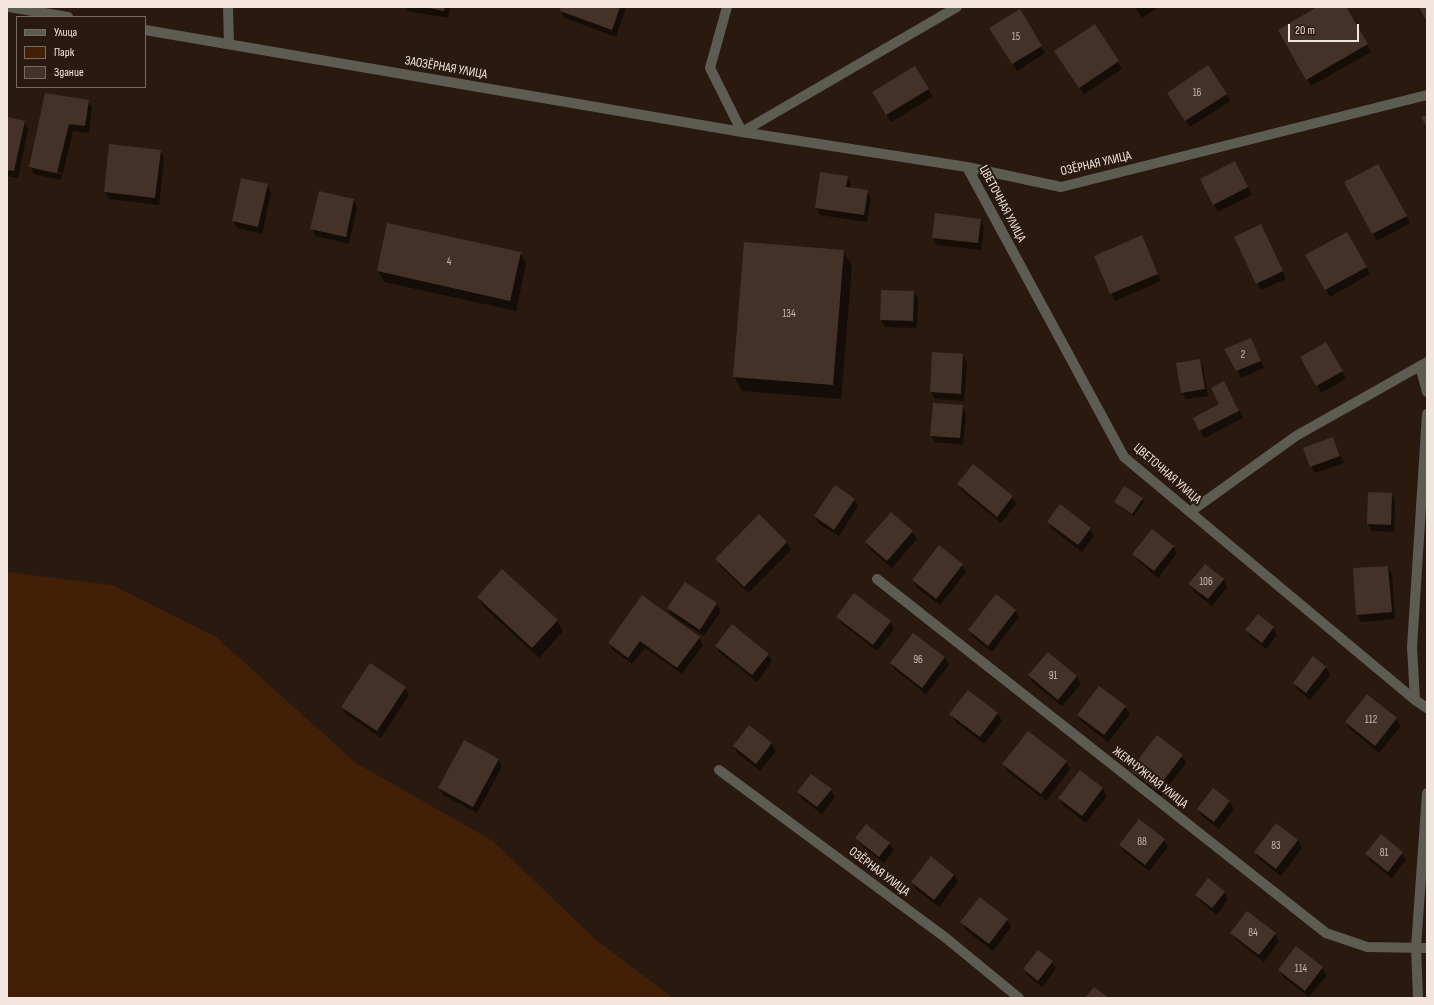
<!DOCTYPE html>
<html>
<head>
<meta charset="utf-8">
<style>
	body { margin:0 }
	#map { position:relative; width:1434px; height:1005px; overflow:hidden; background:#29190f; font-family:"Sofia Sans Condensed",sans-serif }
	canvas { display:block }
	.frame { position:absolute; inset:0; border:8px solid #f1e5de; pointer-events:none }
	.legend { position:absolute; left:16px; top:16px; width:130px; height:72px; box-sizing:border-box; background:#29190f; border:1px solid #796b62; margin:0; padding:5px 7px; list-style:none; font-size:12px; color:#f1e5de }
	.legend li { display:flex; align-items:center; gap:8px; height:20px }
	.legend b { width:20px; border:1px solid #796b62 }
	.scale { position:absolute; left:1288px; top:24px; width:71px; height:18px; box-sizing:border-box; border:2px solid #f1e5de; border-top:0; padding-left:5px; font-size:12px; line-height:14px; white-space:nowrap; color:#f1e5de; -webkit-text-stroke:3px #29190f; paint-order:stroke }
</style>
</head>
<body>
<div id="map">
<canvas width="1434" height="1005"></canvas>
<div class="frame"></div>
<ul class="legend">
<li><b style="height:5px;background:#5d5c53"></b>Улица</li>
<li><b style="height:11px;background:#421f07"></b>Парк</li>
<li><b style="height:11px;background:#443228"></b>Здание</li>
</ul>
<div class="scale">20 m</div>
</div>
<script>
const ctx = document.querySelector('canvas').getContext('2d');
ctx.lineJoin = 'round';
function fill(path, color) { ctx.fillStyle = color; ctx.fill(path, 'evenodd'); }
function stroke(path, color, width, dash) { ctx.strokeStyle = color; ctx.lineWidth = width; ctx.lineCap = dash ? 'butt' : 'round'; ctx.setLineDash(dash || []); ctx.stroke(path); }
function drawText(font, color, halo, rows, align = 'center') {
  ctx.font = font + ' "Sofia Sans Condensed",sans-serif'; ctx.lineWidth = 4; ctx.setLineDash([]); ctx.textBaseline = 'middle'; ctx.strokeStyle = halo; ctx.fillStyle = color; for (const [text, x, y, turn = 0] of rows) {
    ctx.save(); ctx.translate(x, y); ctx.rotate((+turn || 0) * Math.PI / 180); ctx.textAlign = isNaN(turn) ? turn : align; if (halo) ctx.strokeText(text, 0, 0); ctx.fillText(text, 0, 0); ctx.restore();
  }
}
fill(new Path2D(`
	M7,572L112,585L216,637L356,763L493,841L594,938L673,998H7Z`), '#421f07');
fill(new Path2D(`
	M406,7H450L448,18L408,11Z
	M562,7H626L616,37L565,18L561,11Z
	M1135,7H1158L1142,18Z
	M1319,7H1345L1371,52L1311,86L1279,30Z
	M1019,11L1045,53L1017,71L991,28Z
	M1095,26L1122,69L1084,94L1060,58Z
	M915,68L933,97L891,122L873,93Z
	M1226,94L1230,101L1190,127L1172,100Z
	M88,101L92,108L89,133L73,131L61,180L34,174L30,166ZM34,167L62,173V175L34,169Z
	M7,118L24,122L28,129L18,178L7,176Z
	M110,145L160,151L164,158L159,205L109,199L105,192Z
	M1378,165L1410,223L1377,241L1345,183Z
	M1239,170L1252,195L1218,212L1201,180Z
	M847,176L851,184L850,189L867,191L871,198L867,222L820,215L816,208Z
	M267,185L271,192L262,234L237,228L233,221Z
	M353,199L357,207L349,244L316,236L312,229Z
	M980,219L984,227L981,250L937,245L933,238Z
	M388,224L520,253L526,264L516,311L384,282L378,271Z
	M1264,233L1286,279L1261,290L1257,283Z
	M1347,233L1370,274L1330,297L1307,256Z
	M1145,244L1161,281L1115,301L1095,256Z
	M843,251L852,266L841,399L742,391L734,376Z
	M914,292L918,299L917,328L885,327L881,320Z
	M1251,339L1264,368L1241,378L1226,349Z
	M1326,343L1346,379L1321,393L1301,357Z
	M963,355L967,362L964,401L935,399L931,392Z
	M1199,361L1203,368L1208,396L1186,399L1182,392Z
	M1228,389L1243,418L1204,438L1194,418L1220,405Z
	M962,406L966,413L963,445L935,442L931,435Z
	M1333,438L1344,463L1315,473L1311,466Z
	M973,465L1012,497L1016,504L1001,523L962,491L958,484Z
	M1369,493L1391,494L1395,501L1394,532L1372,531L1368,524Z
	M854,499L858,506L839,536L819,524L815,517Z
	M1142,499L1144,502L1134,516L1117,505L1115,502Z
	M891,513L912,532L917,539L892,568L870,549L866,542Z
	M759,516L787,543L791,550L748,593L720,566L716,559Z
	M1048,522L1090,529L1094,536L1082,552L1052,529Z
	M1173,546L1177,553L1158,578L1138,561L1134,554Z
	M962,565L966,572L940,605L917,588L913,580Z
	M1388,567L1392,574L1395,619L1361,622L1357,615Z
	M1223,579L1227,587L1212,606L1194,592L1190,585Z
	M685,583L716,604L721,611L704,636L672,616L668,609Z
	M478,597L557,621L563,631L539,658L484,607Z
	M642,597L699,638L703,645L682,674L645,648L632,664L613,650L609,643Z
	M1015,610L1019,617L992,652L973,637L969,630Z
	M837,617L890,621L894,629L877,651L842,624Z
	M1273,628L1277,635L1266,649L1250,637L1246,630Z
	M913,634L945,658L949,665L926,694L895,670L891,663Z
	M716,646L768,654L772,661L757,682L720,653Z
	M1048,653L1077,677L1081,684L1062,706L1033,683L1029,675Z
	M1326,667L1330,675L1310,700L1298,690L1294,683Z
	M405,688L409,695L381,738L346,714L342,707Z
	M968,691L998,714L1002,721L984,744L955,721L951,714Z
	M1367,695L1396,719L1401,726L1379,753L1350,729L1346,722Z
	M1125,707L1130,714L1108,742L1082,722L1078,715Z
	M749,727L772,744L776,751L760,771L738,754L734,746Z
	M1182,756L1186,763L1160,797L1135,777L1131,770Z
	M498,759L502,767L477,813L443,795L439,788Z
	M1066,762L1070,769L1046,801L1007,771L1003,764Z
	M1080,771L1103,789L1107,796L1086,823L1063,805L1059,798Z
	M1213,789L1230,802L1234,809L1219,829L1202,816L1198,809Z
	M831,790L835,797L822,814L802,799L798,792Z
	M1276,825L1298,841L1302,848L1281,876L1259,859L1255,852Z
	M856,838L889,843L894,850L884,863L861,845Z
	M1164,840L1168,847L1149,871L1124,852L1120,845Z
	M1402,853L1406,860L1392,878L1370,861L1366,854Z
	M954,875L958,882L939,907L916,889L912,882Z
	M1224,892L1228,899L1217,915L1201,902L1197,895Z
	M1007,920L1011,927L993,951L966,930L962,923Z
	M1232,933L1275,934L1279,941L1264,962L1236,940Z
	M1296,948L1322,968L1327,975L1309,997L1283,977L1279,970Z
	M1052,962L1056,969L1042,987L1028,976L1024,969Z`), '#0007');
fill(new Path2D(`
	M424,7H445L444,11Z
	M561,7H620L612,30L560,11Z
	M1317,7H1346L1368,44L1306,80L1278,30Z
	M1419,7H1427V22Z
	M1020,9L1042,46L1012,64L989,28Z
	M1095,24L1119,61L1079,88L1054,51Z
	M1208,65L1227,94L1185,121L1167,93Z
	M915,66L929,89L886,115L872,92Z
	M45,93L89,100L85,126L69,124L57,173L29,167Z
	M1427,115V127L1421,117Z
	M7,117L25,121L14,171L7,170Z
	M109,144L161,150L155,198L104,192Z
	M1235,161L1248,187L1213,205L1200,179Z
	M1378,164L1407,216L1372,234L1344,182Z
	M820,172L848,176L846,187L868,190L864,215L815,208Z
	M241,178L268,184L258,227L232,221Z
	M319,191L354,199L346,237L310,229Z
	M935,213L981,219L978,243L932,238Z
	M387,223L521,252L510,301L377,271Z
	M1261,224L1283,271L1256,284L1234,237Z
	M1347,232L1367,267L1325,290L1305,255Z
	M1142,235L1158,274L1110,294L1094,256Z
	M744,242L844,250L833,385L733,377Z
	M881,290L914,291L913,321L880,320Z
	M1251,338L1261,361L1236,371L1224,349Z
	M1326,342L1343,371L1316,386L1300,357Z
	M932,352L963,354L961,394L930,392Z
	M1200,359L1205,389L1181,393L1176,363Z
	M1224,381L1239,411L1199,431L1193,418L1219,404L1211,388Z
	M933,403L963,405L960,438L930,436Z
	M1333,437L1340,456L1310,467L1303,448Z
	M973,464L1013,496L997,517L957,484Z
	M835,485L855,499L834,530L814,516Z
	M1124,486L1143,498L1132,514L1114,502Z
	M1368,492L1392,493L1391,525L1367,524Z
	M1060,504L1091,528L1078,545L1047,522Z
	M891,512L913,531L887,561L865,542Z
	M759,514L787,542L744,587L715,559Z
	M1152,529L1174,546L1154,571L1132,554Z
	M939,545L963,564L936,599L912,580Z
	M1205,564L1224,579L1208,599L1188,584Z
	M1388,566L1392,612L1356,615L1353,568Z
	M502,569L558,620L532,648L477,597Z
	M685,582L717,603L700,630L667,608Z
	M854,593L891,621L873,645L836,617Z
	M996,594L1016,610L988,646L968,630Z
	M642,595L700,637L677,668L640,641L628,658L608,643Z
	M1258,614L1274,627L1262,643L1245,630Z
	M732,624L769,654L752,675L715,646Z
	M913,633L945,657L922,688L890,663Z
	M1048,652L1077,676L1058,700L1028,675Z
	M1313,656L1326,667L1306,693L1293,683Z
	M370,663L406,687L377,731L341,707Z
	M1099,686L1126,706L1104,735L1077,715Z
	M968,690L998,713L980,737L949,714Z
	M1367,694L1397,718L1375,746L1345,722Z
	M749,725L772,743L756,764L733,746Z
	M1028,731L1067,761L1041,794L1002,764Z
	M1157,735L1183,755L1156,790L1130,770Z
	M464,740L499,759L473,807L438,788Z
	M1080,770L1103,788L1082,816L1058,798Z
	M811,774L832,789L817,807L797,792Z
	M1213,788L1230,801L1214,822L1197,809Z
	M1139,819L1165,839L1145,865L1119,845Z
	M1276,823L1298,840L1276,869L1254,852Z
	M866,824L890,843L879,857L855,838Z
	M1381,834L1403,852L1388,872L1365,854Z
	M931,856L954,875L934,900L911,882Z
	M1208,878L1225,892L1212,908L1195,895Z
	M980,897L1008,919L989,944L960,922Z
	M1247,911L1276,933L1259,955L1230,933Z
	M1296,946L1323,967L1305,991L1278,970Z
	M1038,950L1053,961L1038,981L1023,969Z
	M1094,987L1109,998H1085Z`), '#443228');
stroke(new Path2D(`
	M9,7L68,17
	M228,7L229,44
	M727,7L710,68L742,132
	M145,30L742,132L967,167L1061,187L1427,95
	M742,132L957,7
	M967,167L1124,457L1415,700L1427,708
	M1420,366L1427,392
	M1190,512L1296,436L1427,362
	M877,579L1326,933L1367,947L1427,948
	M1415,700L1412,647L1427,414
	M719,770L946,938L1019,998
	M1418,998L1416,947L1427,793`), '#5d5c53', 10);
drawText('11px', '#c6b8b0', null, [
	["15",1016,37],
	["16",1197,93],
	["4",449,262],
	["134",789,314],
	["2",1243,355],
	["106",1206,582],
	["96",918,660],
	["91",1053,676],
	["112",1371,720],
	["88",1142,842],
	["83",1276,846],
	["81",1384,853],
	["84",1253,933],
	["114",1301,969]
]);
drawText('13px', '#f1e5de', '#29190f', [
	["ЗАОЗЁРНАЯ УЛИЦА",446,68,10],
	["ОЗЁРНАЯ УЛИЦА",1096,164,-13],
	["ЦВЕТОЧНАЯ УЛИЦА",1002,204,62],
	["ЦВЕТОЧНАЯ УЛИЦА",1167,474,41],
	["ЖЕМЧУЖНАЯ УЛИЦА",1150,778,38],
	["ОЗЁРНАЯ УЛИЦА",879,872,37]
]);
</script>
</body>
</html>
